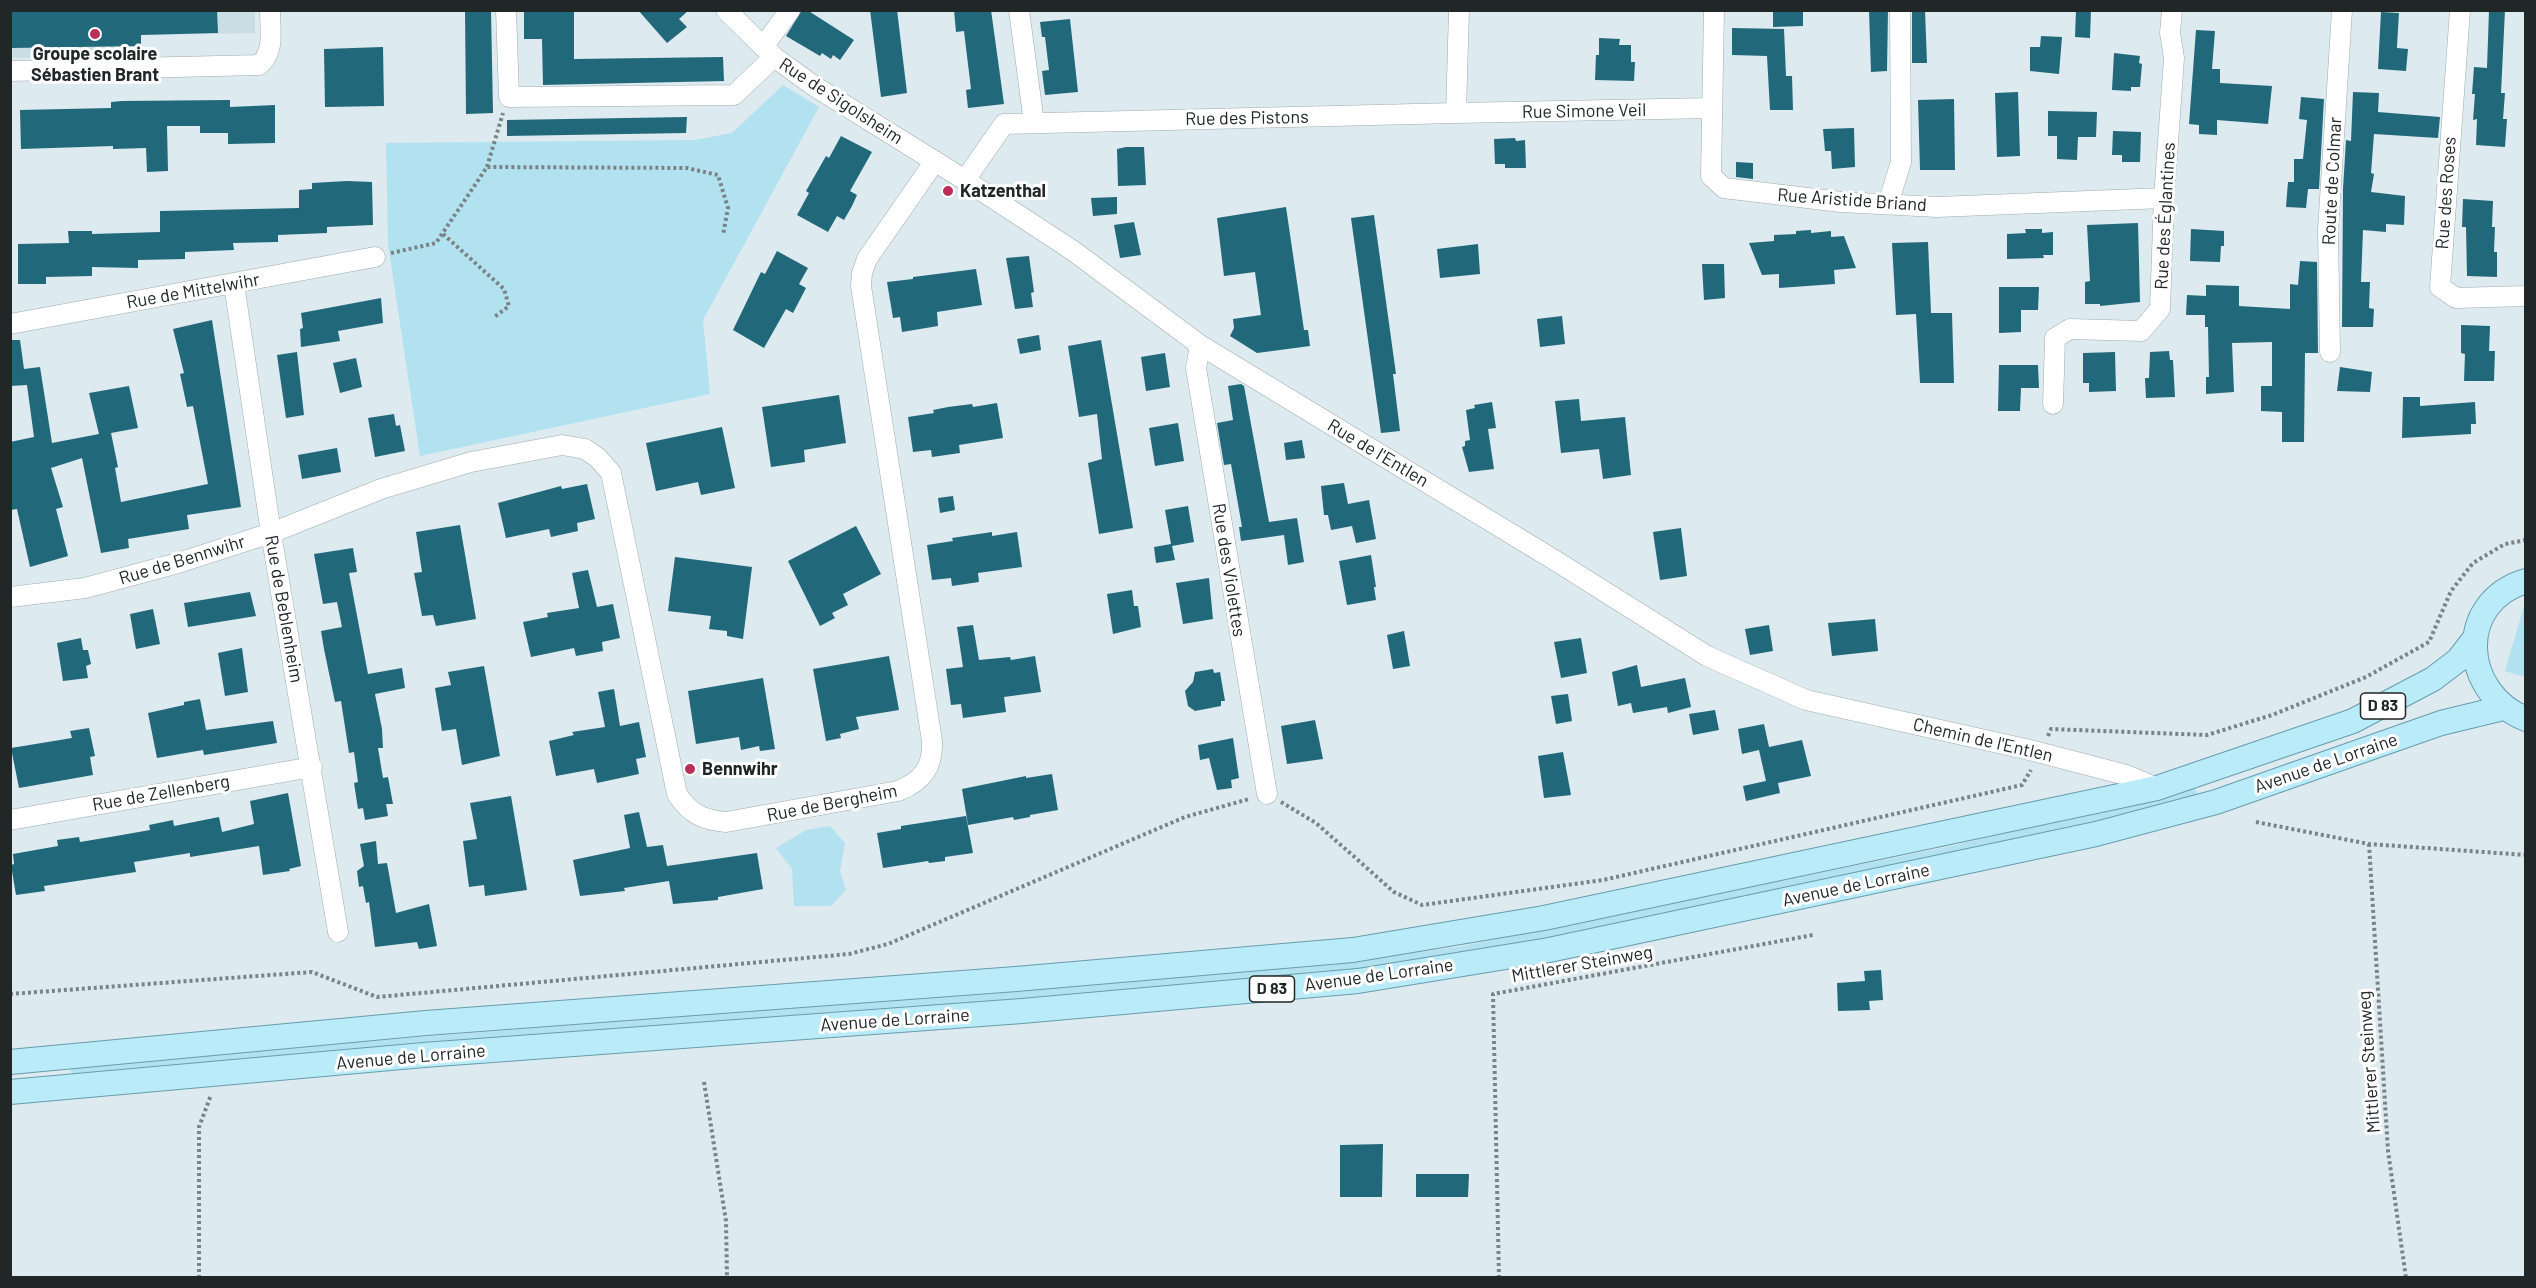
<!DOCTYPE html>
<html>
<head>
<meta charset="utf-8">
<style>
	body { margin:0 }
	#map { position:relative; width:2536px; height:1288px; overflow:hidden; background:#ddeaef; font-family:Barlow,sans-serif }
	canvas { display:block }
	.frame { position:absolute; inset:0; border:12px solid #212627; pointer-events:none }
</style>
</head>
<body>
<div id="map">
<canvas width="2536" height="1288"></canvas>
<div class="frame"></div>
</div>
<script>
const ctx = document.querySelector('canvas').getContext('2d');
ctx.lineJoin = 'round';
function fill(path, color) { ctx.fillStyle = color; ctx.fill(path, 'evenodd'); }
function stroke(path, color, width, dash) { ctx.strokeStyle = color; ctx.lineWidth = width; ctx.lineCap = dash ? 'butt' : 'round'; ctx.setLineDash(dash || []); ctx.stroke(path); }
function drawText(font, color, halo, rows, align = 'center') {
  ctx.font = font + ' Barlow,sans-serif'; ctx.lineWidth = 6; ctx.setLineDash([]); ctx.textBaseline = 'middle'; ctx.strokeStyle = halo; ctx.fillStyle = color; for (const [text, x, y, turn = 0] of rows) {
    ctx.save(); ctx.translate(x, y); ctx.rotate((+turn || 0) * Math.PI / 180); ctx.textAlign = isNaN(turn) ? turn : align; if (halo) ctx.strokeText(text, 0, 0); ctx.fillText(text, 0, 0); ctx.restore();
  }
}
fill(new Path2D(`
	M10,11H255V33L141,35V55L13,58Z`), '#c8dee4');
fill(new Path2D(`
	M783,85L819,107L703,320L710,394L420,456L388,244L386,143L695,140L732,133Z
	M2524,606L2526,607L2525,677L2505,671Z
	M2195,787L2198,796L1998,846L1473,954L1330,974L72,1078L70,1065L1235,972L1309,966L1457,947L1947,847Z
	M830,826L845,843L840,871L846,890L831,906H794L792,869L776,848L806,830Z`), '#b2e1f0');
fill(new Path2D(`
	M217,10L218,33L141,35V46L12,48L10,38V11Z
	M465,10H491L493,113L466,114Z
	M524,10H574V59L723,57L724,81L543,85L542,39H524Z
	M638,10H689L679,19L687,27L667,43Z
	M802,10H807L854,40L840,60L833,55L831,59L822,53L820,56L786,36Z
	M870,10H897L907,93L881,97Z
	M954,10H991L1004,104L968,108L966,90L971,89L964,31L956,32Z
	M1773,10H1803V26L1773,27Z
	M1869,10H1888L1887,71L1871,72Z
	M1912,10H1925L1927,63H1912Z
	M2076,10H2091L2090,38L2075,37Z
	M2489,10H2505L2501,93H2505L2503,119H2507L2505,147L2476,145L2477,119L2473,120L2475,94H2472L2474,67L2487,68Z
	M2381,12L2399,13L2397,46V48L2408,49L2406,71L2378,69Z
	M1070,19L1078,92L1045,95L1042,71L1049,70L1045,37H1042L1040,22Z
	M1732,28L1784,29L1786,76H1792L1793,110H1770L1767,56L1732,55Z
	M2196,30L2215,31L2212,69H2220V83L2272,86L2268,124L2217,120V135L2199,134V125L2189,124Z
	M2041,36L2062,37L2059,74L2030,71V47H2040Z
	M1599,38L1620,39L1619,45H1631V62H1635L1634,81L1595,80L1596,55H1599Z
	M383,47L384,106L325,107L324,49Z
	M2114,53L2140,56L2139,63L2142,64L2140,87H2131V91L2112,90Z
	M2018,92L2020,156L1997,157L1995,93Z
	M2353,92L2379,93L2378,112L2440,117L2438,138L2374,134L2371,173L2374,174L2371,192L2405,196L2404,225L2386,224V232L2363,230L2361,282H2370L2369,308L2374,309L2373,327H2342L2343,189L2346,140L2351,141Z
	M2301,97L2324,99L2319,189H2308L2306,208L2286,207L2288,182H2294V159H2303L2307,120L2299,119Z
	M1954,99L1955,170H1920L1918,100Z
	M230,100V107L275,105V143L228,144V133H200V126H167L168,171L147,172L146,148L113,149V146L21,149L20,110L111,108V102L122,101Z
	M2048,111L2097,112L2096,137H2078L2077,160L2057,159V136H2048Z
	M687,117L686,133L507,136V120Z
	M1854,128L1855,167L1832,169L1831,151H1825L1823,129Z
	M2113,131L2141,132L2140,162H2122V155H2112Z
	M841,136L872,152L850,191L857,195L852,206L844,220L837,216L828,232L797,215L809,193L806,191L826,156L829,158Z
	M1515,138L1516,141L1525,140L1526,168H1505V164H1495L1494,139Z
	M1126,147H1144L1146,185L1118,186L1117,149Z
	M1736,162L1753,163V179L1736,177Z
	M347,181L372,182L373,225L327,227V233L278,235V242L233,243L234,250L185,252V259L138,260V268L92,267V276L46,277V284H18V244L69,243L68,231H92V234L160,232V211L299,208V190L312,189V183Z
	M1117,197V214L1093,216L1091,198Z
	M2463,199L2493,201L2492,227H2495L2494,252H2497V277L2467,276L2466,227H2462Z
	M1286,207L1304,330H1308L1310,346L1257,353L1230,336L1234,328L1233,319L1261,315L1255,272L1224,276L1217,218Z
	M1374,215L1396,374H1393L1400,431L1381,433L1351,218Z
	M1134,222L1141,255L1120,258L1114,225Z
	M2138,223L2140,302L2100,306V304H2085V282L2090,281L2087,225Z
	M2025,229H2042V233L2053,232V255H2043L2044,258L2007,259V234L2026,233Z
	M2191,229L2224,231V246H2221L2220,262L2190,261Z
	M1811,230V233L1831,231V237L1844,236L1856,268L1834,270L1835,284L1779,288V274L1762,275L1749,243L1774,241V235L1796,234V231Z
	M1928,242L1931,313H1952L1954,383H1920L1916,314L1896,315L1892,243Z
	M1478,244L1480,274L1440,278L1437,249Z
	M777,251L808,268L799,284L806,288L793,313L786,309L764,348L733,330L761,272L765,274Z
	M1029,256L1034,292L1031,293L1033,307L1015,309L1006,258Z
	M2300,261L2317,262L2318,353H2305L2304,442H2282V412L2261,411V386H2272V342L2232,343L2234,392L2206,394V377H2209L2208,327H2205V315H2186L2187,295L2206,296V285L2239,286V306L2290,309V284L2298,285Z
	M1702,264H1724L1725,298L1704,300Z
	M976,269L982,305L937,312L938,326L902,332L900,317L893,318L887,282L913,279V277Z
	M1999,287H2039L2038,310H2021V332L1999,333Z
	M381,298L383,323L338,331L340,341L301,347L300,329L303,328L301,313Z
	M1562,316L1565,344L1540,347L1537,319Z
	M212,320L241,507L187,515L189,529L128,539L129,548L101,553L82,458L51,468L63,507L56,509L68,556L30,567L17,509L10,510V442L34,437L27,385L10,386V340H20L24,369L40,367L52,443L99,434L89,393L129,386L138,428L111,433L118,467L115,468L121,502L208,484L193,406L187,407L180,374L184,373L173,329Z
	M2461,325L2490,326L2489,351H2495L2494,381H2464L2465,354L2461,353Z
	M1039,335L1041,350L1020,354L1017,339Z
	M1101,340L1133,528L1099,534L1088,463L1102,459L1097,414L1079,417L1068,346Z
	M2169,351L2170,360H2173L2175,397L2146,398L2145,378H2149L2150,352Z
	M297,352L304,415L286,418L277,355Z
	M2115,352L2116,391L2089,392V383H2083V353Z
	M1165,353L1170,387L1146,391L1141,357Z
	M356,358L362,387L340,393L333,363Z
	M1999,365H2038L2039,388H2021L2020,411H1998Z
	M2340,367L2372,372L2370,392L2337,391Z
	M1241,384L1244,386L1269,522L1297,518L1304,562L1288,565L1284,535L1241,541L1239,527H1242L1231,464L1224,465L1217,423L1233,420L1228,386Z
	M839,395L846,443L804,450L805,462L771,467L762,407Z
	M2403,397H2420V406L2475,402L2476,424H2471V434L2402,438Z
	M1579,399L1581,421L1625,417L1631,475L1603,479L1599,449L1561,453L1555,401Z
	M1492,402L1496,428L1488,429L1494,469L1469,472L1462,447L1465,446V441L1470,440L1466,410L1475,408L1474,405Z
	M997,403L1003,438L959,445L960,453L932,457L931,450L913,452L908,417L934,413L933,410L948,407L972,404L973,407Z
	M394,414L396,426L400,425L405,451L375,457L368,418Z
	M1178,423L1184,461L1155,466L1149,428Z
	M722,427L735,488L701,495L698,482L656,491L646,443Z
	M1302,440L1305,458L1286,460L1284,443Z
	M337,448L341,472L302,479L298,455Z
	M1344,483L1348,504L1369,500L1376,539L1356,543L1352,526L1331,530L1328,515H1324L1321,486Z
	M587,484L595,519L577,523L578,531L551,537L549,529L506,538L498,503L561,486L562,489Z
	M953,496L955,510L940,513L938,498Z
	M1188,506L1194,542L1172,546L1175,560L1156,563L1154,547L1171,544L1165,510Z
	M460,525L476,619L436,626L433,615L422,616L414,573L422,572L416,532Z
	M856,526L881,574L843,594L848,605L832,613L835,618L820,626L788,561Z
	M1681,528L1687,576L1660,580L1653,532Z
	M992,532V536L1017,532L1022,567L978,573L979,582L952,586L951,578L932,580L927,545L953,541L952,538Z
	M353,548L357,572L349,573L368,674L402,668L405,688L375,694L382,729L383,748H378L383,778L388,777L393,804H386L388,816L365,820L363,808L358,809L354,783L358,782L354,752L349,753L341,701L335,702L324,649L321,631L342,627L337,602L323,604L314,554Z
	M1371,555L1376,587H1374L1376,600L1347,605L1339,561Z
	M675,557L752,567L743,639L727,636V631L709,629L711,616L668,611Z
	M588,570L597,607L613,604L620,638L602,642L603,651L576,656L574,648L531,657L523,622L548,617L547,613L579,608L572,573Z
	M1209,578L1213,619L1183,624L1176,583Z
	M1132,590L1134,606H1138L1141,627L1113,634L1107,594Z
	M250,592L256,616L188,627L184,603Z
	M153,609L160,644L136,649L130,614Z
	M1875,619L1878,651L1832,656L1828,623Z
	M973,625L979,660L1010,657L1011,660L1035,656L1041,692L1004,697L1006,712L963,718L961,704L951,705L946,669L963,667L957,627Z
	M1769,625L1773,651L1750,655L1745,629Z
	M1404,631L1410,666L1393,669L1387,635Z
	M81,638L83,650H88L91,664L86,666L88,678L63,681L57,643Z
	M1581,638L1587,673L1561,678L1554,642Z
	M242,648L248,692L225,696L218,653Z
	M889,656L899,710L856,717L859,729L840,734L841,738L826,741L813,669Z
	M1637,665L1641,687L1685,678L1691,707L1668,713L1667,707L1633,713L1631,703L1618,706L1612,672Z
	M484,666L500,756L462,765L456,729L442,731L435,688L451,685L448,672Z
	M1213,669L1214,673L1220,672L1225,701H1221V706L1195,711L1188,706L1185,691L1193,682L1195,672Z
	M763,678L775,749L760,751L759,746L741,750L739,737L696,744L688,691Z
	M614,689L620,726L639,722L646,757L636,759L639,774L597,783L594,769L556,776L549,741L574,735L572,732L605,727L598,692Z
	M1568,694L1572,721L1556,724L1551,696Z
	M200,699L206,730L273,721L277,743L204,755L203,750L157,758L148,713L184,705V702Z
	M1715,710L1719,730L1693,735L1689,714Z
	M1315,720L1323,759L1287,764L1281,726Z
	M1764,724L1769,747L1802,740L1811,776L1778,783L1780,793L1746,801L1743,786L1766,781L1759,750L1742,754L1738,729Z
	M89,728L95,756L90,757L93,775L19,788L11,748L72,738L70,731Z
	M1233,738L1239,778L1231,780L1232,788L1217,790L1209,758L1200,760L1198,745Z
	M1563,752L1571,795L1544,798L1538,756Z
	M1052,774L1058,810L1030,815V817L1014,820L1013,817L968,825L962,789L1026,776V778Z
	M288,793L301,866L289,869L290,871L263,875L259,846L190,857V853L134,862L136,872L44,886L45,891L16,895L11,865L14,864L13,854L58,846L57,840L79,837L80,842L116,836L150,830L149,825L173,820L174,826L219,817L222,832L254,824L250,801Z
	M511,796L527,890L485,896L484,885L469,887L463,841L477,839L470,803Z
	M639,812L647,847L663,845L667,866L757,853L763,889L718,897V900L673,904L669,881L624,888L625,891L580,896L573,860L630,848L624,815Z
	M966,816L973,853L945,857V861L929,863L928,861L883,868L877,833L901,829V826Z
	M376,841L378,864L387,863L396,913L429,904L437,946L419,949L417,942L375,947L369,902L366,903L363,886L359,887L357,871L364,866L360,844Z
	M1881,970L1883,1000L1869,1001L1870,1010L1838,1011L1837,983L1865,981L1864,971Z
	M1383,1144L1382,1197H1340V1145Z
	M1416,1174H1469L1468,1197H1416Z`), '#21687a');
const minor = new Path2D(`
	M506,10L509,97L734,95L774,57
	M726,10L774,57L814,86L965,180L1072,250L1200,345L1556,561L1707,656L1806,700L2030,750L2126,775L2157,788
	M1019,10L1034,123
	M1714,10L1711,176L1724,188L1841,202L1937,207L2164,198
	M2460,10L2440,287L2456,298L2526,296
	M763,47L790,10
	M10,71L259,65C275,52 270,31 270,10
	M1456,113L1712,108
	M965,180L1004,124L1456,113L1459,10
	M1888,204L1901,162L1900,10
	M234,284L271,533L338,932
	M10,324L375,257
	M1200,345L1196,368L1267,794
	M2330,352L2328,230L2342,10
	M2053,404L2055,338L2070,329L2141,331L2160,309L2164,198L2174,58L2170,33L2172,10
	M10,597L85,588L178,563L271,533L381,489L471,462L562,445L585,449L598,458L611,473L677,794C690,814 703,820 726,822L898,791C923,781 933,767 932,741L861,286L862,273L867,259L935,161
	M10,820L312,767`);
const major = new Path2D(`
	M2526,581C2455,602 2461,693 2526,719
	M10,1062L426,1023L1016,979L1353,950L1544,918L2157,788L2353,721L2433,679L2458,660L2475,638
	M10,1092L424,1055L1022,1011L1358,981L1549,950L2096,834L2216,802L2441,723L2503,708`);
stroke(minor, '#9eabaf', 21);
stroke(major, '#679dac', 26);
stroke(new Path2D(`
	M487,167L503,113
	M443,234L504,289L509,306L493,318
	M391,253L436,243L487,167L687,168L718,175L728,208L723,235
	M2048,736L2051,729L2207,735L2272,715L2366,677L2429,642L2451,591L2473,563L2505,544L2526,540
	M1281,802L1316,823L1394,892L1422,905L1603,880L2022,785L2031,770
	M2256,822L2369,844L2526,855
	M2369,844L2388,1151L2406,1278
	M10,994L312,972L377,997L849,954L888,944L1185,817L1249,799
	M704,1082L726,1221L727,1278
	M199,1278V1127L211,1095
	M1499,1278L1493,994L1813,935`), '#7a8386', 4, [3, 3]);
stroke(minor, '#fff', 20);
stroke(major, '#baebf8', 24);
for (const [x, y, r, color] of [
	[95,34,6,"#bc2d58"],
	[948,191,6,"#bc2d58"],
	[690,769,6,"#bc2d58"]
]) { const dot = new Path2D(); dot.arc(x, y, r, 0, 2 * Math.PI); ctx.fillStyle = color; ctx.fill(dot); stroke(dot, '#fff', 2); }
for (const [x, y, w] of [
	[2383,706,45],
	[1272,989,45]
]) { const box = new Path2D(); box.roundRect(x - w / 2, y - 13, w, 26, 4.5); ctx.fillStyle = '#fff'; ctx.fill(box); stroke(box, '#212627', 1.5); }
drawText('bold 16px', '#212627', null, [
	["D 83",2383,706],
	["D 83",1272,989]
]);
drawText('bold 18px', '#212627', '#fff', [
	["Groupe scolaire",95,54,"center"],
	["Sébastien Brant",95,75,"center"],
	["Katzenthal",960,191],
	["Bennwihr",702,769]
], 'left');
drawText('18px', '#212627', '#fff', [
	["Rue de Sigolsheim",841,101,33],
	["Rue Simone Veil",1584,111,-1],
	["Rue des Pistons",1247,118,-1],
	["Route de Colmar",2332,181,-87],
	["Rue des Roses",2446,193,-86],
	["Rue Aristide Briand",1852,200,4],
	["Rue des Églantines",2165,216,-87],
	["Rue de Mittelwihr",193,291,-10],
	["Rue de l'Entlen",1378,453,31],
	["Rue de Bennwihr",182,560,-17],
	["Rue des Violettes",1229,570,81],
	["Rue de Beblenheim",284,609,80],
	["Chemin de l'Entlen",1983,740,13],
	["Avenue de Lorraine",2326,763,-19],
	["Rue de Zellenberg",161,793,-10],
	["Rue de Bergheim",832,803,-11],
	["Avenue de Lorraine",1856,885,-12],
	["Mittlerer Steinweg",1582,964,-10],
	["Avenue de Lorraine",1379,975,-8],
	["Avenue de Lorraine",895,1020,-4],
	["Avenue de Lorraine",411,1057,-5],
	["Mittlerer Steinweg",2369,1062,-94]
]);
</script>
</body>
</html>
